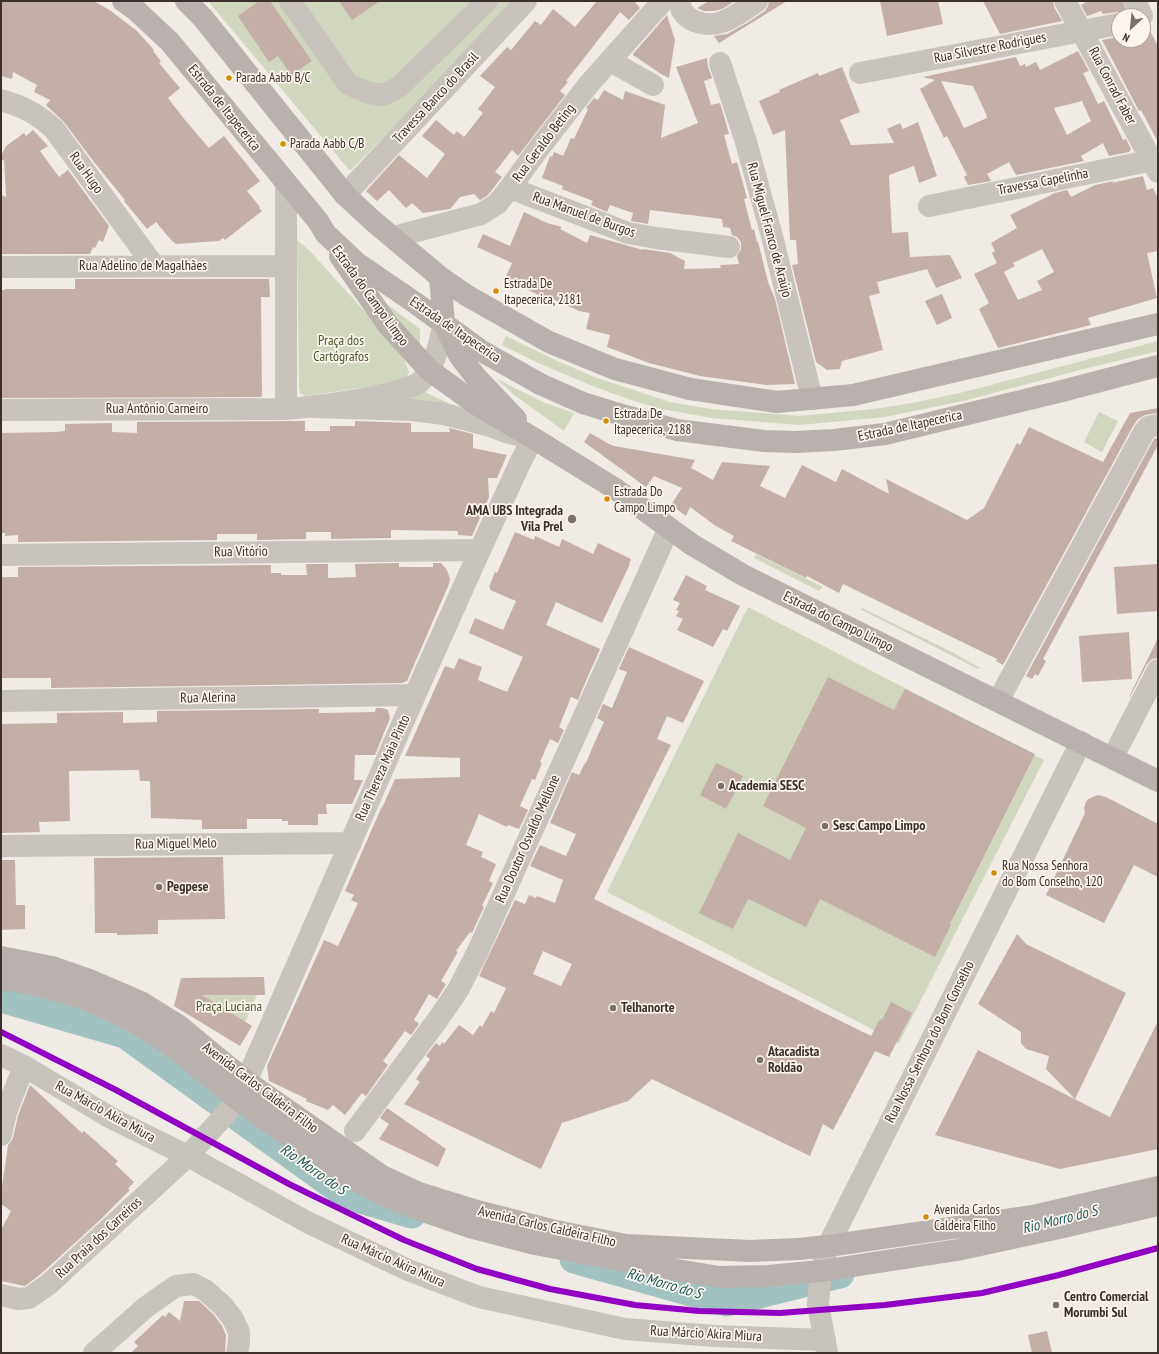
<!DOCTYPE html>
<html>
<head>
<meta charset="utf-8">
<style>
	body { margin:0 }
	#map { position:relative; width:1159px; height:1354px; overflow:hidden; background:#f0ebe5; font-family:"PT Sans Narrow",sans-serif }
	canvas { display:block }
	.frame { position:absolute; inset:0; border:2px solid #3b302b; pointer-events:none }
	.north { position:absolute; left:1111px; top:8px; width:40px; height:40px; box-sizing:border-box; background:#fbf5ee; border:1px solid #aea6a0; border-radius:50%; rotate:207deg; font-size:11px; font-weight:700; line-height:16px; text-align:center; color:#3b302b }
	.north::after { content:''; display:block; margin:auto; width:14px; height:18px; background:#7a716c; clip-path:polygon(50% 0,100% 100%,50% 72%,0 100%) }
</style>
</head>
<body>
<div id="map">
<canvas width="1159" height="1354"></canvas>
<div class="frame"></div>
<div class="north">N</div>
</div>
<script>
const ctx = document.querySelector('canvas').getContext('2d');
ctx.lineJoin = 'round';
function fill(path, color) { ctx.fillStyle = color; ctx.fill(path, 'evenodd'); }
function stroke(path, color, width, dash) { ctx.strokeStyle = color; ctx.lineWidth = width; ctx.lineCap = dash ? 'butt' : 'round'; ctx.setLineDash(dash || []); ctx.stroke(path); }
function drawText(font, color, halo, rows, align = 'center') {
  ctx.font = font + ' "PT Sans Narrow",sans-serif'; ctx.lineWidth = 3.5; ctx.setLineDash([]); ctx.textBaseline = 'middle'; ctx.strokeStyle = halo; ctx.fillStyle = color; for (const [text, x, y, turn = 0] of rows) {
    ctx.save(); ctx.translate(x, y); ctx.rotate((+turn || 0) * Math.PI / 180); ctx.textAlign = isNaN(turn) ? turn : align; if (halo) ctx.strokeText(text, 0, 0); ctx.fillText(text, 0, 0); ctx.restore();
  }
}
fill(new Path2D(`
	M208,1H519L350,171Z
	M297,240L310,251L401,352L408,369L409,372L406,378L394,383L305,396L300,393L299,388Z
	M384,302L420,329V346L384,305Z
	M506,336L553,359L594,377L670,402L711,409L800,416L882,408L917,402L964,392L1158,341V351L1084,369L967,400L885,417L800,425L712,418L662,409L631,400L595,387L536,362L502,345Z
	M497,379L545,403L574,413L564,431L513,394Z
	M421,390L456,407L373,403Z
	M1099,412L1118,421L1102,452L1084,442Z
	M756,554L823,587L819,591L811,587L754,558Z
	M748,607L1044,760L899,1043L607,892Z
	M862,608L952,652L980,668L978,669L864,611L861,610Z
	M261,986L238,1038L188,988Z`), '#d1d6bf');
stroke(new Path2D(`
	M1,998L125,1034L219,1102
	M240,1118L347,1195L412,1214
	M574,1259L727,1302L840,1274`), '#a1c2c1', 29);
fill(new Path2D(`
	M1,1H94L111,11L137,31L154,50L153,51L161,61L159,63L180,88L168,98L185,120L209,148L224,136L260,181L247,191L260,207L259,208L262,211L225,240L223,238L219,241L176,244L172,241L156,222L147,229L124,201L125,200L94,162L64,122L46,105L50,100L34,92L37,85L13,72L12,79L1,76Z
	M259,1H270L312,61L291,75L278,56L269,62L238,16Z
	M339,1H380L352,20Z
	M597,1H634L640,8L629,20L620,12L566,81L568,82L560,91L565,95L518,156L512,150L495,172L502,177L488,195L480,200L474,194L460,197L450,209L423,213L412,203L406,208L389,190L377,201L366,191L399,155L427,178L445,154L422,136L436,120L454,135L457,131L464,137L483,113L478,109L495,87L480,76L507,47L511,50L535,21L541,25L553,9L575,27Z
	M709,1H735L722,9L714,11H704L697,8Z
	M769,1H787L719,43L714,36L727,34L747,23L765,11L768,6Z
	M880,1H938L943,24L887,36Z
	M983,1H1053L1054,7L1062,21L1000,34Z
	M1088,1H1123L1128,15L1123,12H1117L1103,14L1101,11L1087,16L1081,5Z
	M667,15L675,40L669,78L661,74L633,55V54Z
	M1148,27L1158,46V142L1141,110L1139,111L1102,40L1119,37V40H1143V28Z
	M1078,51L1089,71L1083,73L1098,104L1104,101L1123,140L1126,139L1131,149L1129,152L1109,156L1103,143L1081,156L1084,161L1016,175L1009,162L987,174L991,181L968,185L964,177L967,175L947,136L944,138L920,89L935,80L923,77L1016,57L1020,66L1025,64L1026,67L1036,62L1040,70ZM941,81L973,86L987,116H986L987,118L964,128ZM1082,101L1091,121L1067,135L1054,108Z
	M707,58L708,67L712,78L704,81L711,105L720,103L723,113L729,134L724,135L732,164L737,162L747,198L744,199L752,230L754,229L757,242H758L768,282L775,299L795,384L767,385L700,376L649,363L607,347L610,335L586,329L590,313L579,311L546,296L545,298L505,279L512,263L477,247L483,234L510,246L524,212L547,223L562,227L560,229L587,243L590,235L643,250V249L670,253L685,261L684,269L721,268L720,265L739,264L737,256L741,249V242L737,237L732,235L730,228L723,227L722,219L650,210L648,224L631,221L633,213L610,205L607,212L591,205L593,201L562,189L563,186L542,178L550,156L552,157L554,152L563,156L571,138L574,139L588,109L586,108L594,98L598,100L604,90L623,100L625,91L665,105L661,138L698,123L676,67Z
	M842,67L860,112L840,120L851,145L894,143L887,129L900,123L903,129L918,122L937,176L919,183L914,166L889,175L892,233L908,232L910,257L950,255L962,278L936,288L927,269L877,282L880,293L869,296L883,350L842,361L840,369L827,370L816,362L792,265L798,264L796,240H790L785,130L773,135L759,101L780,92L779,90L818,73L819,76Z
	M33,130L48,146L40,151L59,177L68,170L109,226L103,242L99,240L95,248L93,247L90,254H1V195L6,197L4,160H1V156L6,146L24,133L26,136Z
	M1143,176L1147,190L1153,188L1158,198V251L1147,253L1157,298L1088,318L1091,325L998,348L979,309L989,303L974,274L997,263L992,253L995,251L991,243L1017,228L1010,215L1055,193L1067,190L1071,197L1095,185L1114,181L1112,183ZM1042,249L1054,272L1037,281L1042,290L1018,300L1004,272L1015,266L1013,263Z
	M75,279H269L270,297H261L262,395L261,397L1,398V290H5V289H75Z
	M942,294L952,318L937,325L925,301Z
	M1158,408V413L1145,415L1138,419L1133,426L1003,665L996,661L997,659L843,584L839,593L807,576L806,578L731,541L734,536L716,526L690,507L686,516L671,505L682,488L654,476L646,487L584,442L590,433L609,444L614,446L695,460L691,468L713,480L722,462L770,466L760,486L785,498L802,465L836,482L842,469L889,494L886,479L967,520L984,508L1017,443L1020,445L1029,427L1103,462L1130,413Z
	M305,421V431H330V426H355V421L411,423V432H450L449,428L473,434V448L507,455L497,478H488L489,497L472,536L458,535V531L391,530V538L331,539V532H306V539L257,540V534H217V540L18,542V535L5,536V533H1V433L56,432L65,431V424L112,423V432L137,433V422Z
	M1158,438V445L1043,659L1046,661L1038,676L1035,674L1032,679L1026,676L1154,439Z
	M515,532L534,540L535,536L559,547L562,539L593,554L598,543L631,559L629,564H630L602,623L556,602L546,625L600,649L582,690L578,700L571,697L559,727L564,730L558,743L550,739L540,762L542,763L535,780L532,779L520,806L528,810L519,829L511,826L508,825L507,827L479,814L466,845L483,852L481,857L496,864L489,881L493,883L482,906L484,907L472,933L470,932L456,951L458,952L441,981L446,984L437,999L429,994L414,1020L419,1024L411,1035L405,1031L383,1061L388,1065L366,1096L362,1093L345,1115L333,1105L328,1110L306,1101L307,1099L269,1081L267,1066L324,940L338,946L358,903L351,900L354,895L345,891L382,806V808L395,779L460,777V758L405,756L445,666L454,669L459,658L471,663L482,667L478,680L507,692L523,657L469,633L475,618L503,630L516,601L490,590V587H489L495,572L497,573Z
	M399,563V567H433V563H441L447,570L450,579L449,584L407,681L402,683L51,688V678H1V577H18V567L271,565V573H281V575H307L306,564H328V578L356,577L355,564Z
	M1158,564V611L1117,614L1114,567Z
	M686,575L707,586L705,590L740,606L727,631L723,629L713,647L677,630L683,619L676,616L679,611L676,610L680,603L673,600Z
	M1129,632L1132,679L1082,682L1079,636Z
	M1158,638V658L1152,659L1147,664L1130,697H1129Z
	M629,647L704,681L683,723L667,716L657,739L671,745L594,899L871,1036L880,1019L882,1020L891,1002L912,1013L889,1057L875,1051L833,1130L823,1124L810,1156L652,1079L628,1101L562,1123L541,1169L404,1104L420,1082L416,1079L430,1059L426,1056L436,1043L440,1046L442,1042L444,1044L459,1025L473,1035L480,1025L482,1027L491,1011L494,1013L506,988L479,976L515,900L525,904L529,895L536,898L537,896L555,903L563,880L530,866L540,845L566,856L576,834L550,823L572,772L579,775L585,763H586L593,746L604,722L597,718L603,704L612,708L627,672L619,669ZM543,951L572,964L561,986L533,974Z
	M828,677L894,710L905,689L1035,754L950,924L951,925L935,957L820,899L806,927L748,899L733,929L699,913L738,833L790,860L806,828L763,806Z
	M376,708H382L388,710L390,718L375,755H355L354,780H363L352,804H326L327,814H318V825H288V821H282V819H247V829H202V820L151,818L150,781H140L139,770L69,771L70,821L39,822L40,832L1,833V724L57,723V713L123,712V723L157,722V711L319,709V713L375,712Z
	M716,763L743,776L726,809L700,795Z
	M1098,795L1106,797L1158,824V877L1134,865L1104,923L1046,895L1085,813L1084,808L1086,802L1088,799Z
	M223,857L225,919L158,920V934L117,935V933H95L94,858Z
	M1,860H15L16,905H25V929L1,930Z
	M1017,934L1026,944L1126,993L1075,1099L1046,1069L1049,1056L1026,1049L1021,1043V1032L978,1004Z
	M264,977L265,995H202L252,1026L240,1046L174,1006L181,978Z
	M1158,1021V1149L1060,1169L935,1135L978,1050L1110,1117Z
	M30,1085L82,1133L84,1131L118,1161L115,1164L134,1182L128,1189L130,1190L101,1219L42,1273L25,1286L1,1281V1230L11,1211L1,1204V1194L8,1145L10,1143L13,1138L18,1116Z
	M387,1108L446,1149L438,1167L379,1139L389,1124L380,1118Z
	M184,1301H199L214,1315L222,1326L226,1335L225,1353H131L138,1346L134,1342L163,1315L165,1317L169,1312L180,1321Z
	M1047,1331L1052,1353H1032L1028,1335Z`), '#c3afa7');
stroke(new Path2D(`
	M290,1L348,84L369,93L383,95L399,87L487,1
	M680,1C679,21 707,28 722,22C735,17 746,9 757,1
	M1065,1L1158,172
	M1135,1L1142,16
	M610,61L653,85
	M720,63L746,142L773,240L812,399
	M860,73L1119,24
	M1,100C24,107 36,113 54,129L154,266
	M286,183V409
	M510,188L628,233L656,238L729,247
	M345,195L526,1
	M929,206L1158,159
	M394,237L481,214L497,204L510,188L536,152L589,84L663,1
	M1,267L285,266
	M1,410L286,409C311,407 408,396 422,380C436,365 439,342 444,324
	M1,555L480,550
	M1,701L415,695
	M998,701L1144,432L1148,427L1158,425
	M1113,757L1158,670
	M1,846L351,843
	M1,1055L24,1066L111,1118L188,1156L307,1222L408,1270L479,1297L625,1329L715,1336L825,1340
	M355,1131L436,1022L458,990L477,953L669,528
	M1,1135L6,1112L24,1066
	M1,1295L18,1299L29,1298L49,1284L188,1156L238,1100L415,695L480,550L521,461L533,438L509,433L487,425L444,414L412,410L312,407
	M94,1353L146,1307L176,1286L193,1284L205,1290L223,1306L233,1319L239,1332V1342L237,1353
	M827,1353L818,1304L821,1271L828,1246L1081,742`), '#c9c3be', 22);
stroke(new Path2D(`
	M123,1L136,10L170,42L318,221L326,234L357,263L414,302L480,350L540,384L583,403L612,412L677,430L764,441L795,442L834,440L885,434L1062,391L1158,366
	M186,1L203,18L345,195L373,221L440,277L466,295L549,342L615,369L690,389L777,402L853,395L1158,324
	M340,256L388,325L429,370L476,404L533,438L614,488L691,544L743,575L1158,781
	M440,277L444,324L459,355L475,376L516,419
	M1,957L52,967L92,981L141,1002L178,1025L246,1081L382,1176L419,1193L477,1211L551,1230L626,1245L750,1251L798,1249L828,1246L1033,1216L1158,1187
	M1,979L36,985L85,999L132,1021L173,1047L238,1100L341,1173L379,1193L412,1207L470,1227L535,1244L635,1263L719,1277L768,1276L821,1271L957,1250L1059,1228L1158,1205`), '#b8b1ad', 22);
stroke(new Path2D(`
	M1,1032L116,1090L289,1184L404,1240L477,1269L550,1289L635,1305L699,1311L780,1313L885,1305L982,1293L1059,1275L1158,1248`), '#9200c3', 6);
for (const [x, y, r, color] of [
	[229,78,3.5,"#d18e09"],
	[283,144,3.5,"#d18e09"],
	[496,291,3.5,"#d18e09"],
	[606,421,3.5,"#d18e09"],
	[607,499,3.5,"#d18e09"],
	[572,519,5,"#7a716c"],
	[721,786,4,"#7a716c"],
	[825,826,4,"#7a716c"],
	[994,873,3.5,"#d18e09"],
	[159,887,4,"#7a716c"],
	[613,1008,4,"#7a716c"],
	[760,1060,4,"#7a716c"],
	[926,1217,3.5,"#d18e09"],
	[1056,1305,4,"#7a716c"]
]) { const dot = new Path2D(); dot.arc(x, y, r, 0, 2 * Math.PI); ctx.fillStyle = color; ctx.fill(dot); stroke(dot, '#fbf5ee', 1.5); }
drawText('13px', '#3b302b', '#fbf5ee', [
	["Parada Aabb B/C",236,78],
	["Parada Aabb C/B",290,144],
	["Estrada De",504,284],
	["Itapecerica, 2181",504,300],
	["Estrada De",614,414],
	["Itapecerica, 2188",614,430],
	["Estrada Do",614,492],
	["Campo Limpo",614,508],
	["Rua Nossa Senhora",1002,866],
	["do Bom Conselho, 120",1002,882],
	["Avenida Carlos",934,1210],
	["Caldeira Filho",934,1226]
], 'left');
drawText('14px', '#3b302b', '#fbf5ee', [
	["Rua Silvestre Rodrigues",990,48,-11],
	["Rua Conrad Faber",1112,86,62],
	["Travessa Banco do Brasil",436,98,-47],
	["Estrada de Itapecerica",224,108,51],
	["Rua Geraldo Beting",544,143,-53],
	["Rua Hugo",86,173,54],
	["Travessa Capelinha",1043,182,-11],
	["Rua Manuel de Burgos",584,215,20],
	["Rua Miguel Franco de Araújo",769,230,75],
	["Rua Adelino de Magalhães",143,266],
	["Estrada do Campo Limpo",370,296,54],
	["Estrada de Itapecerica",455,330,34],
	["Rua Antônio Carneiro",157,409],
	["Estrada de Itapecerica",910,426,-12],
	["Rua Vitório",241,552,-1],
	["Estrada do Campo Limpo",838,622,26],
	["Rua Alerina",208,698,-1],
	["Rua Thereza Maia Pinto",383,768,-66],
	["Rua Doutor Osvaldo Mellone",528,839,-66],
	["Rua Miguel Melo",176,844,-1],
	["Rua Nossa Senhora do Bom Conselho",930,1042,-63],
	["Avenida Carlos Caldeira Filho",260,1088,37],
	["Rua Márcio Akira Miura",105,1112,29],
	["Avenida Carlos Caldeira Filho",547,1227,13],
	["Rua Praia dos Carreiros",99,1238,-43],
	["Rua Márcio Akira Miura",393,1261,24],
	["Rua Márcio Akira Miura",706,1334,3]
]);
drawText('14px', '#4a5a2e', '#fbf5ee', [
	["Praça dos",341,341],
	["Cartógrafos",341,357],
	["Praça Luciana",229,1007]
]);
drawText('bold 14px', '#3b302b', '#fbf5ee', [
	["AMA UBS Integrada",563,511,"right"],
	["Vila Prel",563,527,"right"],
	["Academia SESC",729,786],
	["Sesc Campo Limpo",833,826],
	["Pegpese",167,887],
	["Telhanorte",621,1008],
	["Atacadista",768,1052],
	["Roldão",768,1068],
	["Centro Comercial",1064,1297],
	["Morumbi Sul",1064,1313]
], 'left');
drawText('italic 15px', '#1f5a5e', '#fbf5ee', [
	["Rio Morro do S",313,1170,35],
	["Rio Morro do S",1060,1220,-14],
	["Rio Morro do S",664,1284,16]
]);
</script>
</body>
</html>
